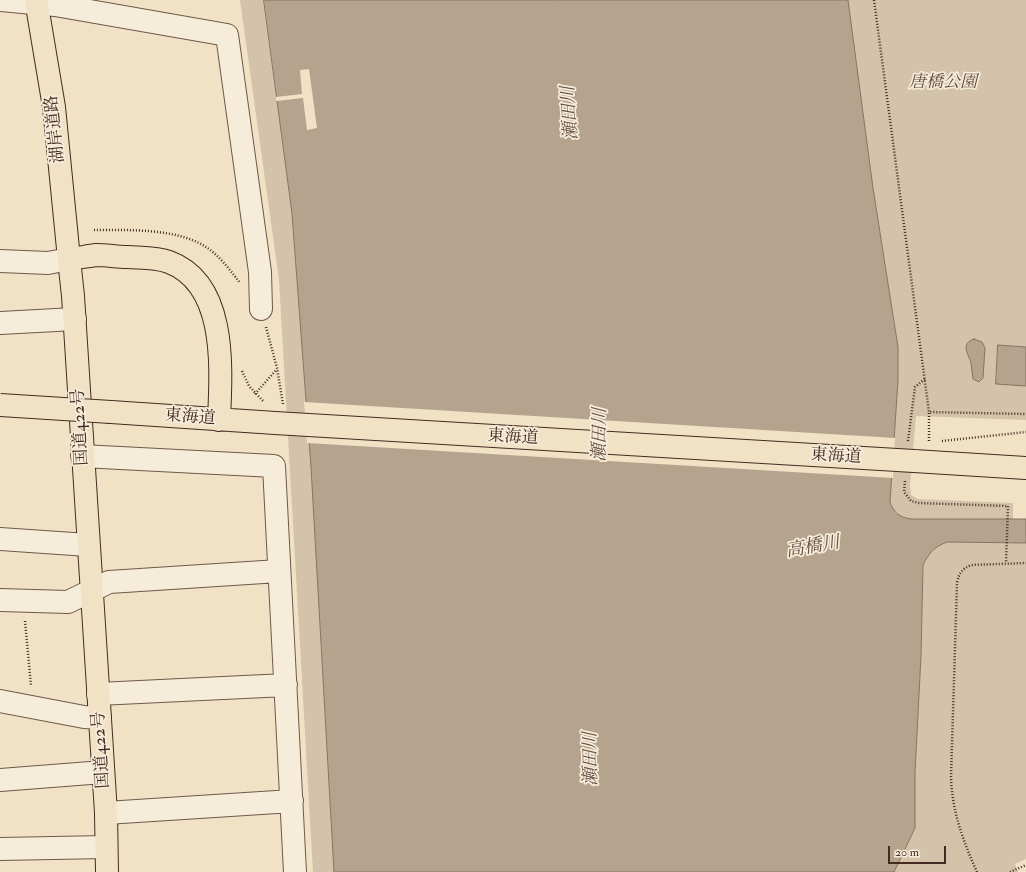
<!DOCTYPE html>
<html>
<head>
<meta charset="utf-8">
<style>
	body { margin:0 }
	#map { position:relative; width:1026px; height:872px; overflow:hidden; background:#f1e2c6; font-family:"IM FELL Double Pica",serif }
	canvas { display:block }
	.scale { position:absolute; left:888px; top:846px; width:58px; height:18px; box-sizing:border-box; border:2px solid #442a20; border-top:0; padding-left:5px; font-size:12px; line-height:14px; white-space:nowrap; color:#442a20; -webkit-text-stroke:3px #f6ecda; paint-order:stroke }
</style>
</head>
<body>
<div id="map">
<canvas width="1026" height="872"></canvas>
<div class="scale">20 m</div>
</div>
<script>
const ctx = document.querySelector('canvas').getContext('2d');
ctx.lineJoin = 'round';
function fill(path, color) { ctx.fillStyle = color; ctx.fill(path, 'evenodd'); }
function stroke(path, color, width, dash) { ctx.strokeStyle = color; ctx.lineWidth = width; ctx.lineCap = dash ? 'butt' : 'round'; ctx.setLineDash(dash || []); ctx.stroke(path); }
function drawText(font, color, halo, rows, align = 'center') {
  ctx.font = font + ' "IM FELL Double Pica","Noto Serif JP",serif'; ctx.lineWidth = 3.5; ctx.setLineDash([]); ctx.textBaseline = 'middle'; ctx.strokeStyle = halo; ctx.fillStyle = color; for (const [text, x, y, turn = 0] of rows) {
    ctx.save(); ctx.translate(x, y); ctx.rotate((+turn || 0) * Math.PI / 180); ctx.textAlign = isNaN(turn) ? turn : align; if (halo) ctx.strokeText(text, 0, 0); ctx.fillText(text, 0, 0); ctx.restore();
  }
}
fill(new Path2D(`
	M240,0H264L292,214L311,467L334,872H313L279,280Z
	M848,0H1026V420L916,416L910,484L911,495L918,499L1013,503V519H911C899,517 894,513 890,502L898,380V347L873,188Z
	M947,542L1026,543V859L1015,864L1018,872H894L915,828V773L921,656L923,565C929,553 934,547 947,542Z`), '#d4c3aa');
const water = new Path2D(`
	M264,0H848L873,188L898,347V380L890,502C894,513 899,517 911,519H1026V543L947,542C934,547 929,553 923,565L921,656L915,773V828L894,872H334L311,467L292,214Z
	M974,339L982,342L985,348L983,378L979,382L973,379C972,374 972,368 971,363C968,353 960,344 974,339Z
	M998,345L1026,347V386L996,384Z`);
fill(water, '#b6a38e');
stroke(water, '#887362', 1);
fill(new Path2D(`
	M309,69L317,128L307,130L303,98L276,101V97L302,94L300,70Z
	M304,402L895,438L893,478L307,443Z`), '#f1e2c6');
const minor = new Path2D(`
	M0,0L55,5L227,35L260,272L261,309
	M0,261L48,263L69,259
	M0,323L75,319
	M82,456L274,466L295,872
	M0,539L88,545
	M0,600L68,602L109,582L279,571
	M98,694L286,685
	M0,701L84,717L100,718
	M0,780L103,772
	M106,813L292,801
	M0,849L106,847`);
const major = new Path2D(`
	M36,0L54,107L69,259`);
const highway = new Path2D(`
	M111,412L275,423
	M914,461L1026,468
	M107,872L106,813L73,296L69,259C78,258 88,256 97,255C107,255 117,257 127,257C141,258 156,257 169,262C228,284 221,370 219,420`);
stroke(minor, '#6f584a', 24);
stroke(major, '#442a20', 24);
stroke(highway, '#442a20', 24);
stroke(new Path2D(`
	M874,0L929,412L1026,414
	M94,230C128,230 177,228 206,247C219,255 230,270 240,283
	M266,327L277,368L283,404
	M242,371L249,386L263,401
	M255,394L277,369
	M908,441L915,387L925,379
	M929,441V412
	M942,441L1026,432
	M905,481L904,492L911,501L919,503L1008,506L1006,563
	M25,621L31,686
	M977,872C963,841 952,811 951,777L957,583C959,573 962,569 971,565L1026,563
	M1010,872L1026,865`), '#442a20', 2.5, [1, 2]);
stroke(minor, '#f6ecda', 22);
stroke(major, '#f1e2c6', 22);
stroke(highway, '#f1e2c6', 22);
const highwayBridge = new Path2D(`
	M0,405L111,412
	M275,423L914,461`);
stroke(highwayBridge, '#442a20', 24, []);
stroke(highwayBridge, '#f1e2c6', 22);
drawText('italic 17px', '#61493c', '#f6ecda', [
	["唐橋公園",943,83]
]);
drawText('17px', '#442a20', '#f6ecda', [
	["湖岸道路",56,129,-96],
	["東海道",190,418,4],
	["国道422号",81,427,-93],
	["東海道",513,438,3],
	["東海道",836,457,3],
	["国道422号",102,750,-94]
]);
drawText('italic 18px', '#664e41', '#f6ecda', [
	["瀬田川",571,113,-94],
	["瀬田川",601,435,-89],
	["高橋川",813,548,-10],
	["瀬田川",592,759,-91]
]);
</script>
</body>
</html>
